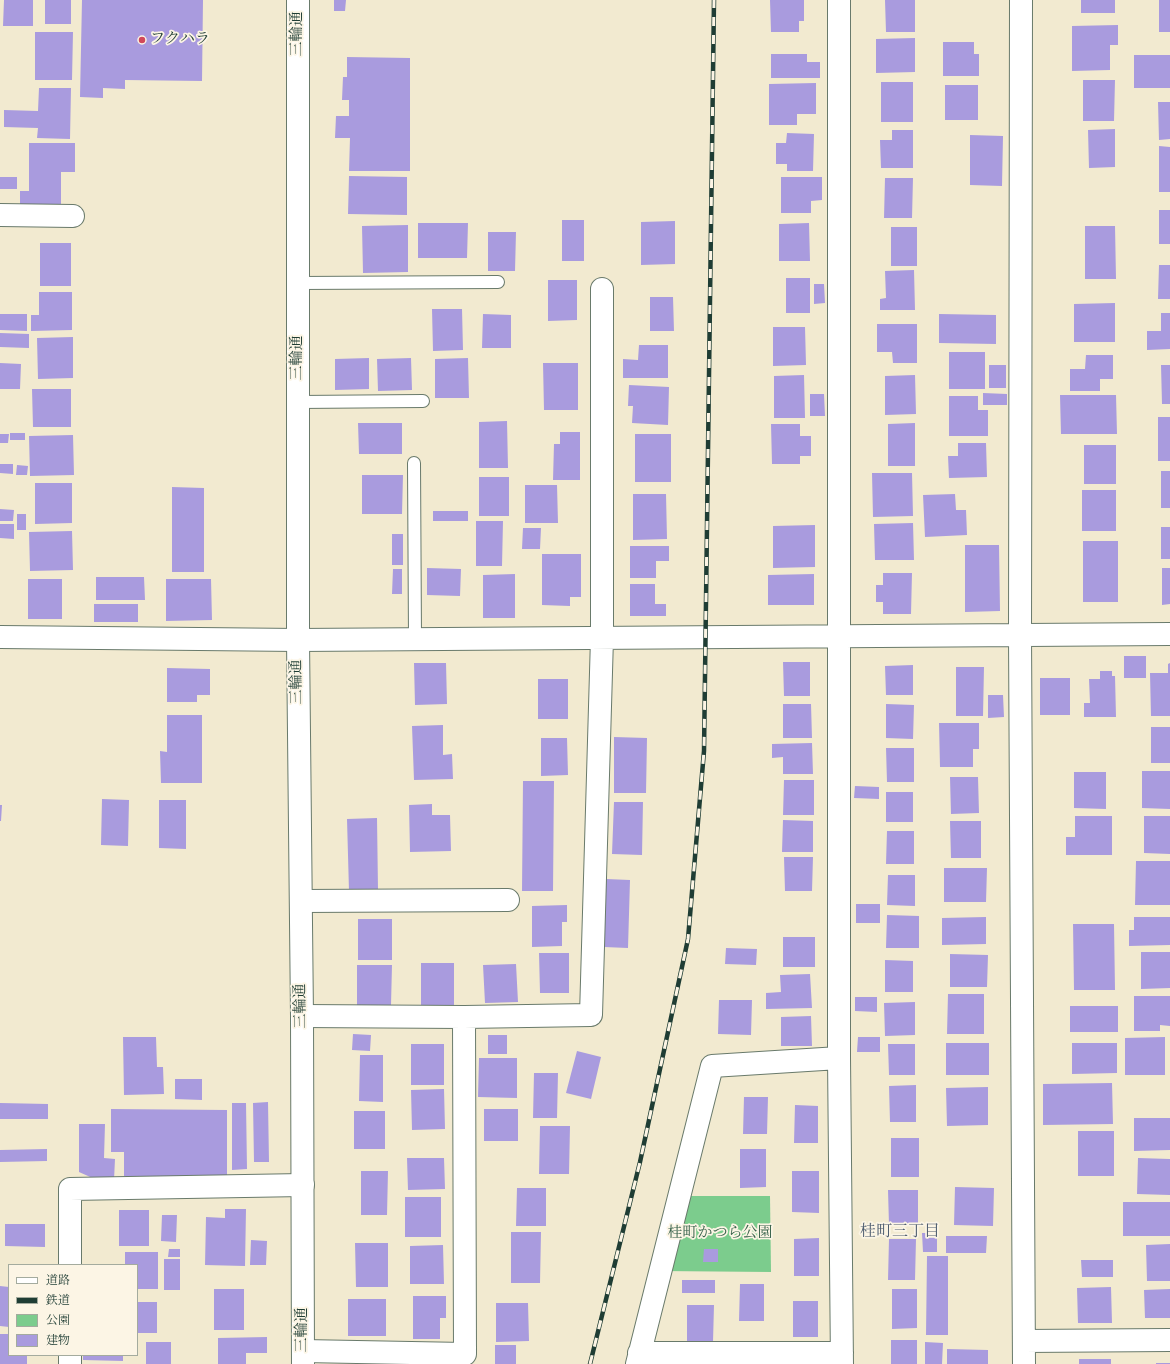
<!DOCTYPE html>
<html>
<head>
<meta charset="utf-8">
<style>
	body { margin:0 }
	#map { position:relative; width:1170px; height:1364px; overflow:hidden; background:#f2ead0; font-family:"Sorts Mill Goudy","Noto Serif JP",serif }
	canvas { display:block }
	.legend { position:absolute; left:8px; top:1264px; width:130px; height:92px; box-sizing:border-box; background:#fcf5e5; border:1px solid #a4ab9e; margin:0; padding:5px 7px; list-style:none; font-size:12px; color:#1f3d34 }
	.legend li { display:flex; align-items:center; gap:8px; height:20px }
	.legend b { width:20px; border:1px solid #a4ab9e }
</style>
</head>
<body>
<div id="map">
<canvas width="1170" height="1364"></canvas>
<ul class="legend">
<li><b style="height:5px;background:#fff"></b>道路</li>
<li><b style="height:5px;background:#1f3d34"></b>鉄道</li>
<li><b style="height:11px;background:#7ccc8d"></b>公園</li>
<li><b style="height:11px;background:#a99bde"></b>建物</li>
</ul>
</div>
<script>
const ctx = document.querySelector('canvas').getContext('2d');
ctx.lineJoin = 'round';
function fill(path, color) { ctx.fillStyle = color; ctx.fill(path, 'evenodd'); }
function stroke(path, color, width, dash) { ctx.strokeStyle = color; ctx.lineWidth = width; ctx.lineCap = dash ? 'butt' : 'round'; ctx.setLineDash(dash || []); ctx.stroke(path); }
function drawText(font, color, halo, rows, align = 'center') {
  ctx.font = font + ' "Sorts Mill Goudy","Noto Serif JP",serif'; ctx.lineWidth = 3.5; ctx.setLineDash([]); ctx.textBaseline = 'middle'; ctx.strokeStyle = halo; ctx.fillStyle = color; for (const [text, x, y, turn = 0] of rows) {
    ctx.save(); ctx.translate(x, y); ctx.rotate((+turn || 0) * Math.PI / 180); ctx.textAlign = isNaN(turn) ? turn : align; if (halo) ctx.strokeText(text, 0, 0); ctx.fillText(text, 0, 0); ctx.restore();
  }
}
fill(new Path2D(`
	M679,1196H770L771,1272L660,1271Z`), '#7ccc8d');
fill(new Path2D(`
	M4,0H33V26H3Z
	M45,0H71V24H45Z
	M82,0H203L202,81L125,80V89L103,88V98L80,97Z
	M334,0H346L345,11H334Z
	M770,0H804V21H799V32H771Z
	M885,0H915V32H886Z
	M1081,0H1115V13H1081Z
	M1159,0H1170V32H1159Z
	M1118,25V45H1110V70L1072,71V26Z
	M35,32H73L72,80H35Z
	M915,38V72L876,73V39Z
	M943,42H974V54H979V76H943Z
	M771,54H807V62H820V78H771Z
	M1134,55H1170V88H1134Z
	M347,57L410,58V171H349L350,138H335L336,116H349V100H342L343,77H347Z
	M1083,80H1115L1114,121H1083Z
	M881,82H913V122H881Z
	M816,83V114H797V125H769V84Z
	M945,85H978V120H945Z
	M39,88H71L70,139L37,138L38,128L4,127V110L38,111Z
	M1158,102H1170V139L1159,140Z
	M1115,129V167L1089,168L1088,130Z
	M892,130H913V168H881L880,140H892Z
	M787,133L814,134L813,171H787V164H776V143H786Z
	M970,135L1003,136L1002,186L970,185Z
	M29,143H75V172H61V205H20V191H29Z
	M1159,146L1170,147V192H1159Z
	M349,176L407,177V215L348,214Z
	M0,177H17V189H0Z
	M781,177H822V200L811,201V213H781Z
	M885,178H913L912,218H884Z
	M1159,210H1170V244H1159Z
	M562,220H584V261H562Z
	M675,221V264L641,265V222Z
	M418,223H468L467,258H418Z
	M809,223L810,261H779V224Z
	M408,225V272L363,273L362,226Z
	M1085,226H1115L1116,279H1085Z
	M891,227H917V266H891Z
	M488,232H516L515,271H488Z
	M40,243H71V286H40Z
	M1159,265H1170V299H1158Z
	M914,270L915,310H880V299L886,298L885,271Z
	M786,278H810V313H786Z
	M548,280H577V320L548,321Z
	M814,284H824L825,303L814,304Z
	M39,292H72V330L31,331V315H39Z
	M650,297H673L674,331H650Z
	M1115,303V342H1074V304Z
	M432,309H462L463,350L433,351Z
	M1161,313H1170V349L1147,350V331H1161Z
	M0,314H27V331L0,330Z
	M483,314L511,315V348H482Z
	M939,314L996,315V344L939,343Z
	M877,324H917V363H893L892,352H877Z
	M773,327H805L806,365L773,366Z
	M0,333L29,334V348L0,347Z
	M73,337V378L38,379L37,338Z
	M639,345H668V378H623V359L638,360Z
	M949,352H985V389H949Z
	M1086,355H1113V379H1100V391H1070V369H1085Z
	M369,358V389L335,390V359Z
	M411,358L412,390L378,391L377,359Z
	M468,358L469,398H435V359Z
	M0,363L21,364L20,389H0Z
	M543,363H578V410H544Z
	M989,365H1006V388H989Z
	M1161,365H1170V404H1162Z
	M804,375L805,418H774V376Z
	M915,375L916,414L885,415V376Z
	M629,385L669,387L668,425L632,423L633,406H628Z
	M32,389H71V427H33Z
	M983,393L1007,394V405H983Z
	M810,394H824L825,416H810Z
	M1060,395H1116L1117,434H1061Z
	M949,396H978V410H988V436H949Z
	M1158,417H1170V461H1158Z
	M507,421L508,468H479V422Z
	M358,423H402V454H359Z
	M915,423V466H888V424Z
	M771,424H800V436H811V456H800V464H772Z
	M560,432H580V480H553L554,444H560Z
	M10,433H25V440H10Z
	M0,434H9L8,443H0Z
	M635,434H671V482H635Z
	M73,435L74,475L30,476L29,436Z
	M958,443H986L987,477L949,478L948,456H958Z
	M1084,445H1116V484H1084Z
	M0,464H13V474L0,473Z
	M17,465L28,466L27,475H16Z
	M1161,471H1170V508H1161Z
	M872,473H912L913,516L873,517Z
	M362,475H403L402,514H362Z
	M479,477H509V516H479Z
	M35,483H72V523L35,524Z
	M525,485H557L558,523H525Z
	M172,487L204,488V572H172Z
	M1082,490H1116V531H1082Z
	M633,494H666L667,539L633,540Z
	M955,494L956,510H966L967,535L925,537L923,495Z
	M0,509L14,510L13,521H0Z
	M433,511H468V521H433Z
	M17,514H26V530H17Z
	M476,521H503L502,566H476Z
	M913,523L914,560H875L874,524Z
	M0,524H14V539L0,538Z
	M815,525V567L773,568V526Z
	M1161,527H1170V559H1161Z
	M523,528H541L540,549H522Z
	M72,531L73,570L30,571L29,532Z
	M392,534H403V565H392Z
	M1083,541H1118V602H1083Z
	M965,545H999L1000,611L965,612Z
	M630,546H669V561H656V578H630Z
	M542,554H581V597H570V606L542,605Z
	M427,568L461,569L460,596L427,595Z
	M1162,568H1170V604L1162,605Z
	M393,569H402V594H392Z
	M883,573H912L911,614H883V602H876V585H883Z
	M515,574V618H483V575Z
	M814,574V605H768V575Z
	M96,577H144L145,600H96Z
	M28,579H62V619H28Z
	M166,579H211L212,620L166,621Z
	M630,584H655V604H666V616H630Z
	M94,604H138V622H94Z
	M1124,656H1146V678H1124Z
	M783,662H810V696H784Z
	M414,663H446L447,704L415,705Z
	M1170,663V716H1151L1150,673H1168V664Z
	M913,665V695H886L885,666Z
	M956,667H984L983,716H956Z
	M167,668L210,669V695H197V702H167Z
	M1100,671H1112V676H1115L1116,717H1084V703H1090L1089,679H1100Z
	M1040,678H1070V715H1040Z
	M538,679H568V719H538Z
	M988,695H1003L1004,717L988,718Z
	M783,704H811L812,738H783Z
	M886,704L914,705L913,739L886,738Z
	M167,715H202V783H161L160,751L167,752Z
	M939,723H979V749H973V767H940Z
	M443,725V755L452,754L453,779L414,780L412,726Z
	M1151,727H1170V763H1151Z
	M614,737L647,738L646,793H614Z
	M541,738H567L568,775L541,776Z
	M812,743L813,774H783V757L772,758V744Z
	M886,748H914V782H887Z
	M1142,771H1170V809L1142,808Z
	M1074,772H1106V809L1074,808Z
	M950,777H978L979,813L951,814Z
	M784,780H814V815H783Z
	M523,781H554L553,891H522Z
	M855,786L879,787V799L854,798Z
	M886,792H913V822H886Z
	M102,799L129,800L128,846L101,845Z
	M159,800H186V849L159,848Z
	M614,802H643L642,855L612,854Z
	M432,804V815H450L451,851L410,852L409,805Z
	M0,805H2L1,821H0Z
	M1075,816H1112V855H1066V837H1075Z
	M1144,816H1170V854L1144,853Z
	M377,818L378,890L349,891L347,819Z
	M783,820L813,821V852H782Z
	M950,821H981V858H951Z
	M887,831H914V864H886Z
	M784,857H813L812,891H785Z
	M1136,861H1170V905H1135Z
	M944,868H987L986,902H944Z
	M888,875H915V906L887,905Z
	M606,879L630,880L628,948L604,947Z
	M856,904H880V923H856Z
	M567,905V922H562V946L532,947V906Z
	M887,915L919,916V948H886Z
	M986,917V944L942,945V918Z
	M1134,917H1170V945L1129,946V930H1134Z
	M358,919H392V960H358Z
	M1073,924H1114L1115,990H1074Z
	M783,937H815V967H783Z
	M726,948L757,949L756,965L725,964Z
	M1141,952H1170V988L1141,989Z
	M539,953H569V993H540Z
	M950,954L988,955L987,987H950Z
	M885,960L913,961V992H885Z
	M421,963H454V1006H421Z
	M516,964L518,1002L485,1003L483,965Z
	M357,965H392L391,1005H357Z
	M810,974L812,1008L766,1009V993L781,992L780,975Z
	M948,994H984V1034H947Z
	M1134,996H1170V1026L1160,1025V1031H1134Z
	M855,997H877V1012L855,1011Z
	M719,1000H752L751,1035L718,1034Z
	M915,1002V1035L885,1036L884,1003Z
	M1070,1006H1118V1032H1070Z
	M811,1016L812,1046H781V1017Z
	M353,1034L371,1035L370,1051L352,1050Z
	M488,1035H507V1054H488Z
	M123,1037H156L157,1067H163L164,1094L124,1095Z
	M858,1037H880V1052H857Z
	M1165,1037V1075H1125V1038Z
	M946,1043H989V1075H946Z
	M1072,1043H1117V1073L1072,1074Z
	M411,1044H444V1085H411Z
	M888,1044H915V1075H889Z
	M577,1051L601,1057L591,1099L566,1093Z
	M360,1055H383V1102L359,1101Z
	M479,1058H517V1098L478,1097Z
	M534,1073H558L557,1118H533Z
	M175,1079H202V1100L175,1099Z
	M1112,1083L1113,1124L1043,1125V1084Z
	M916,1085V1122H890L889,1086Z
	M988,1087V1125L947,1126L946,1088Z
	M444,1089L445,1129L412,1130L411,1090Z
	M744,1097H768L767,1134H743Z
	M268,1102L269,1162H254L253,1103Z
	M0,1103L48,1104V1119H0Z
	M232,1103H246L247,1169L232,1170Z
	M795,1105L818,1106V1143H794Z
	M111,1109L227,1110V1176H124V1152H111Z
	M484,1109H518V1141H484Z
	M354,1111H385V1149H354Z
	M1134,1118H1170V1150L1134,1151Z
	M79,1124H105L104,1158L115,1159L114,1180H97L79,1172Z
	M540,1126H570L569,1174H539Z
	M1078,1131H1114V1176H1078Z
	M891,1138H919V1177H891Z
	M47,1149V1161L0,1162V1150Z
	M740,1149H766V1187L740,1188Z
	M407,1158H444L445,1189L408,1190Z
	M1138,1158L1170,1159V1195L1137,1194Z
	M361,1171H388L387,1215H361Z
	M792,1171H819V1213L792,1212Z
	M955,1187L994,1188L993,1226L954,1225Z
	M517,1188H546V1226H516Z
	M888,1190H918V1225H889Z
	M405,1197H441V1237H405Z
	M1123,1202H1170V1236H1123Z
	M225,1209H246L245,1266L205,1265L206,1217L225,1218Z
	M119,1210H149V1246H119Z
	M162,1215H177L176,1242L161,1241Z
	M5,1224H45V1247L5,1246Z
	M511,1232H541L540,1283H511Z
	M922,1233H937V1252H923Z
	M946,1236H987L986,1253H946Z
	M819,1238V1276H794V1239Z
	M889,1239H916L915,1280H888Z
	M251,1240L267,1241L266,1265H250Z
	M355,1243H388V1287H356Z
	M1170,1244V1281H1147L1146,1245Z
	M443,1245L444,1284H410V1246Z
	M169,1249H180V1257H168Z
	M704,1249H718V1262H703Z
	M125,1252H158V1289H137V1265H125Z
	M927,1256H948V1335H926Z
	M164,1259H180V1290H164Z
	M1081,1260H1113V1277H1082Z
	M682,1280H715V1293H682Z
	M740,1284H764V1321H739Z
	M0,1286L9,1287V1327L0,1326Z
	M1111,1287L1112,1323H1078L1077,1288Z
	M214,1289H244V1330H214Z
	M892,1289H917V1328L892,1329Z
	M1170,1289V1318H1145L1144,1290Z
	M413,1296H446V1318H440V1339H413Z
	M348,1299H386V1336H348Z
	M793,1301H818V1337H793Z
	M137,1302H157V1333H137Z
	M496,1303H528L529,1341L496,1342Z
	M687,1305H714L713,1342H687Z
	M0,1334H9V1355H27V1364H0Z
	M267,1337V1353H246V1364H218V1338Z
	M891,1340H917V1364H891Z
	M146,1342H171V1364H146Z
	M925,1342L943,1343L942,1364H925Z
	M495,1345H516V1364H495Z
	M947,1349L988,1350V1364H947Z
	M83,1355H123V1361L83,1360Z
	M1079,1359H1111V1364H1079Z
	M1156,1363H1170V1364H1156Z`), '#a99bde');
const service = new Path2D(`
	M298,283L498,282
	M298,402L423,401
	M414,463L415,639`);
const minor = new Path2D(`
	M839,0V1058L842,1364
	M1021,0L1020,635L1024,1364
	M0,215L73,216
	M0,637L298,640L1170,634
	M301,901L508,900
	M302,1016L464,1017L591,1015L602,638V289
	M70,1265V1189L303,1185
	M1024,1341L1170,1340
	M303,1351L465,1354L464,1017
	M639,1353H842
	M70,1364V1355
	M637,1364L712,1066L839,1058`);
const tertiary = new Path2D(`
	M298,0V640L302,1016L303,1364`);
stroke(service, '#697a6b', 14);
stroke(minor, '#697a6b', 24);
stroke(tertiary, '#697a6b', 24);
stroke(service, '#fff', 12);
stroke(minor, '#fff', 22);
stroke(tertiary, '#fff', 22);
const rail = new Path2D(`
	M590,1364L640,1162L688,939L704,751L714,0`);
stroke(rail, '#1f3d34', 4.5);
stroke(rail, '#fcf5e5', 3, [9]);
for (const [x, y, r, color] of [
	[142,40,4,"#d1495b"]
]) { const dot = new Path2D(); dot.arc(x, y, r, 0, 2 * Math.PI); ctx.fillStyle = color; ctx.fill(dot); stroke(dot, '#fcf5e5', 1.5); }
drawText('15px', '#1f3d34', '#fcf5e5', [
	["三輪通",298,34,-90],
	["三輪通",298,358,-90],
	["三輪通",298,682,-91],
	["三輪通",302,1006,-91],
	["三輪通",303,1330,-90]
]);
drawText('15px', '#1f3d34', '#fcf5e5', [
	["フクハラ",150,40]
], 'left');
drawText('15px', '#36614a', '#fcf5e5', [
	["桂町かつら公園",720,1234]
]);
drawText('16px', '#4f5e70', '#fcf5e5', [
	["桂町三丁目",900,1233]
]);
</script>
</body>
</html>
